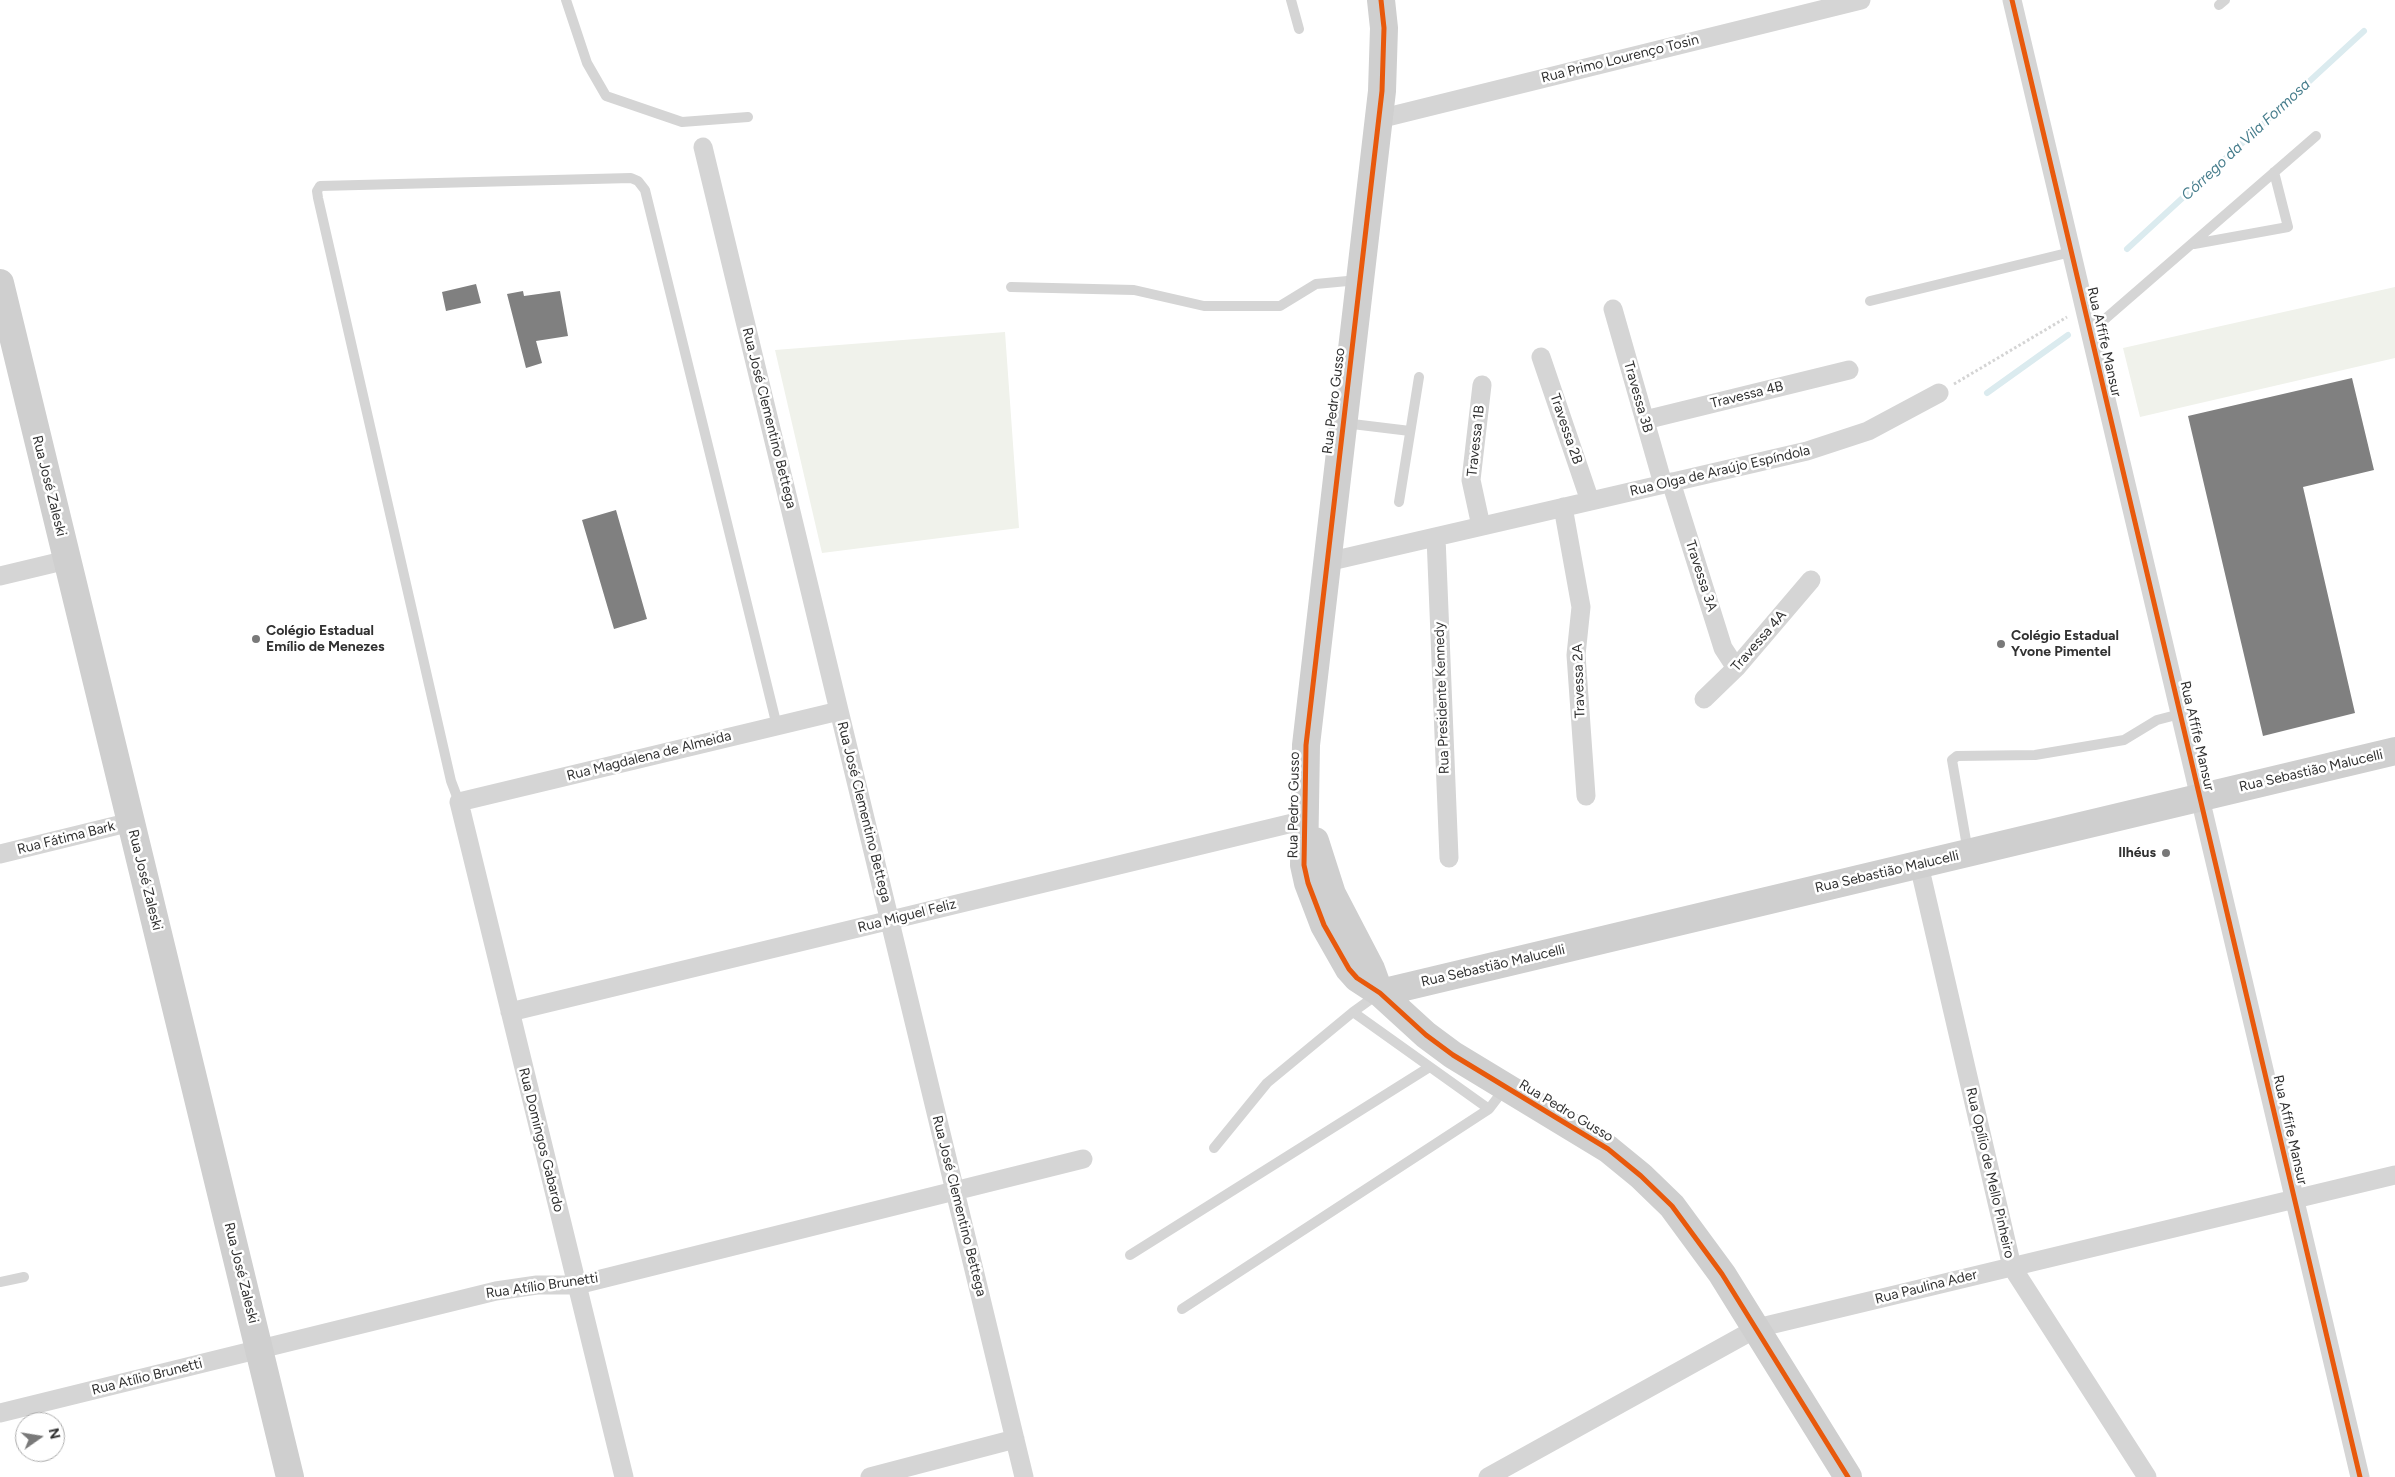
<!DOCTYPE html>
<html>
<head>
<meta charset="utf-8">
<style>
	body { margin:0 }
	#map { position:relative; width:2395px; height:1477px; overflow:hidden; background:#fff; font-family:Figtree,sans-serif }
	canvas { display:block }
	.north { position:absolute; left:15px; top:1412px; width:50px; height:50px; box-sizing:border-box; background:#fff; border:1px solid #adadad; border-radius:50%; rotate:77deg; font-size:14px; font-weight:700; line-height:20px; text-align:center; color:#313131 }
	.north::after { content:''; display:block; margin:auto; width:18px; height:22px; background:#797979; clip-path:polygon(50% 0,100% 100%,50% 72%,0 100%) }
</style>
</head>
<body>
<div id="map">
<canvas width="2395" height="1477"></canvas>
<div class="north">N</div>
</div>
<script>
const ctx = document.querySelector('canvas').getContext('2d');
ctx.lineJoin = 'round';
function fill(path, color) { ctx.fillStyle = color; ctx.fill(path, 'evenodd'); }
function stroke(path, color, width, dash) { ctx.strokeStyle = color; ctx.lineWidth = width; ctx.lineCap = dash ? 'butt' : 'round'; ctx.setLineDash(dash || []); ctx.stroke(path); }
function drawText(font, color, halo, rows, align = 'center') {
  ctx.font = font + ' Figtree,sans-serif'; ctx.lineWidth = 5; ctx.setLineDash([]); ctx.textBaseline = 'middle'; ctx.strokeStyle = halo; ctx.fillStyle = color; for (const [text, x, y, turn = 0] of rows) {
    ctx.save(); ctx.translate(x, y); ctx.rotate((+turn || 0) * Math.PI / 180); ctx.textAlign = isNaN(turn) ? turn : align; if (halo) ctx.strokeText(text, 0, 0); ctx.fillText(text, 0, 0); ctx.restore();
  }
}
fill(new Path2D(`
	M2395,287V358L2140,417L2123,348Z
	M1005,332L1019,528L822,553L775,350Z`), '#f0f2eb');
stroke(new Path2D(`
	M2127,249L2364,31
	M1987,393L2068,335`), '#dbebef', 6);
fill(new Path2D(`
	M476,284L481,303L446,311L442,292Z
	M523,291L524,296L560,291L568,336L536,341L542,363L526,368L507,294Z
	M2352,378L2374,470L2303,487L2355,713L2263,736L2188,416Z
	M616,510L647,619L614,629L582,520Z`), '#808080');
stroke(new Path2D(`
	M1954,384L2067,317`), '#d4d4d4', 3, [2.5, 2.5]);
stroke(new Path2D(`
	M566,0L587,63L606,96L682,122L748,117
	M1291,0L1299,29
	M2219,5L2225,0
	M2194,244L2288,227L2274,172
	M1011,287L1134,290L1204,306H1280L1316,284L1358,280
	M1870,301L2071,252
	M2090,332L2316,136
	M1344,423L1410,431
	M1399,502L1419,377
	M459,802L451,781L318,198L317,191L320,186L631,178L638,181L645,190L777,726
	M1968,852L1952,760L1957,756L2035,755L2124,740L2157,720L2180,714
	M1489,1109L1505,1088
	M1214,1148L1267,1083L1353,1012L1378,994
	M1130,1255L1428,1068
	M0,1282L24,1277
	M1182,1309L1489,1109L1353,1012`), '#d5d5d5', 10);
stroke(new Path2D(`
	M2012,0L2360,1477
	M1379,119L1861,0
	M703,147L1024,1477
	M1613,309L1663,484
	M1541,357L1590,501
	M1645,420L1849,370
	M1671,482L1723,648L1736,668
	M1563,507L1581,607L1576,655L1586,796
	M1481,526L1471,480L1482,385
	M1436,537L1449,858
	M1327,562L1807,451L1868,431L1939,393
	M0,576L67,560
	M1704,699L1736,668L1811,580
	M0,854L131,822
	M1919,865L2012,1267L2147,1477
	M510,1012L1305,820
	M0,1413L496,1291L537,1285H577L1083,1159
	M624,1477L459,802L839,711
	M870,1477L1015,1439
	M1488,1477L1757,1328L2395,1175`), '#d5d5d5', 19);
stroke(new Path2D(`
	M1381,0L1384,28L1382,91L1306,745L1304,865L1308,883L1324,925L1349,969L1357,978L1380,993L1426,1035L1453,1055L1608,1149L1641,1176L1672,1206L1722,1274L1848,1477
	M0,283L290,1477
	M1315,841L1332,894L1371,969L1379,991
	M1380,993L2395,751`), '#cfcfcf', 28);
stroke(new Path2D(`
	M1381,0L1384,28L1382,91L1306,745L1304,865L1308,883L1324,925L1349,969L1357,978L1380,993L1426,1035L1453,1055L1608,1149L1641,1176L1672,1206L1722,1274L1848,1477
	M2012,0L2360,1477`), '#e8590c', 5);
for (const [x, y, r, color] of [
	[256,639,5,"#797979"],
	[2001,644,5,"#797979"],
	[2166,853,5,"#797979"]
]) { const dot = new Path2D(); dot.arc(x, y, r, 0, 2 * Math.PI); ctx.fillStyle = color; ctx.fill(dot); stroke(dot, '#fff', 2); }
drawText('14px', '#313131', '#fff', [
	["Rua Primo Lourenço Tosin",1620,59,-14],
	["Rua Affife Mansur",2104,342,77],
	["Travessa 4B",1747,395,-14],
	["Travessa 3B",1638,397,74],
	["Rua Pedro Gusso",1334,401,-83],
	["Rua José Clementino Bettega",769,418,76],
	["Travessa 2B",1566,429,71],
	["Travessa 1B",1476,441,-84],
	["Rua Olga de Araújo Espíndola",1720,471,-13],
	["Rua José Zaleski",49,486,76],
	["Travessa 3A",1701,576,72],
	["Travessa 4A",1759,641,-49],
	["Travessa 2A",1579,681,-92],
	["Rua Presidente Kennedy",1442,698,-92],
	["Rua Affife Mansur",2197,736,77],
	["Rua Magdalena de Almeida",649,756,-14],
	["Rua Sebastião Malucelli",2311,771,-13],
	["Rua Pedro Gusso",1294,805,-89],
	["Rua José Clementino Bettega",864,812,76],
	["Rua Fátima Bark",66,838,-14],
	["Rua Sebastião Malucelli",1887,872,-13],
	["Rua José Zaleski",145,880,76],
	["Rua Miguel Feliz",907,916,-14],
	["Rua Sebastião Malucelli",1493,966,-13],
	["Rua Pedro Gusso",1566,1111,31],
	["Rua Affife Mansur",2290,1130,77],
	["Rua Domingos Gabardo",541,1140,76],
	["Rua Opílio de Mello Pinheiro",1990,1173,77],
	["Rua José Clementino Bettega",959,1206,76],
	["Rua José Zaleski",241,1273,76],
	["Rua Atílio Brunetti",542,1286,-8],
	["Rua Paulina Ader",1926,1287,-14],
	["Rua Atílio Brunetti",147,1377,-14]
]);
drawText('bold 14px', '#313131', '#fff', [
	["Colégio Estadual",266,631],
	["Emílio de Menezes",266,647],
	["Colégio Estadual",2011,636],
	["Yvone Pimentel",2011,652],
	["Ilhéus",2156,853,"right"]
], 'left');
drawText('italic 15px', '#467d8c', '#fff', [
	["Córrego da Vila Formosa",2246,140,-43]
]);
</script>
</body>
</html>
